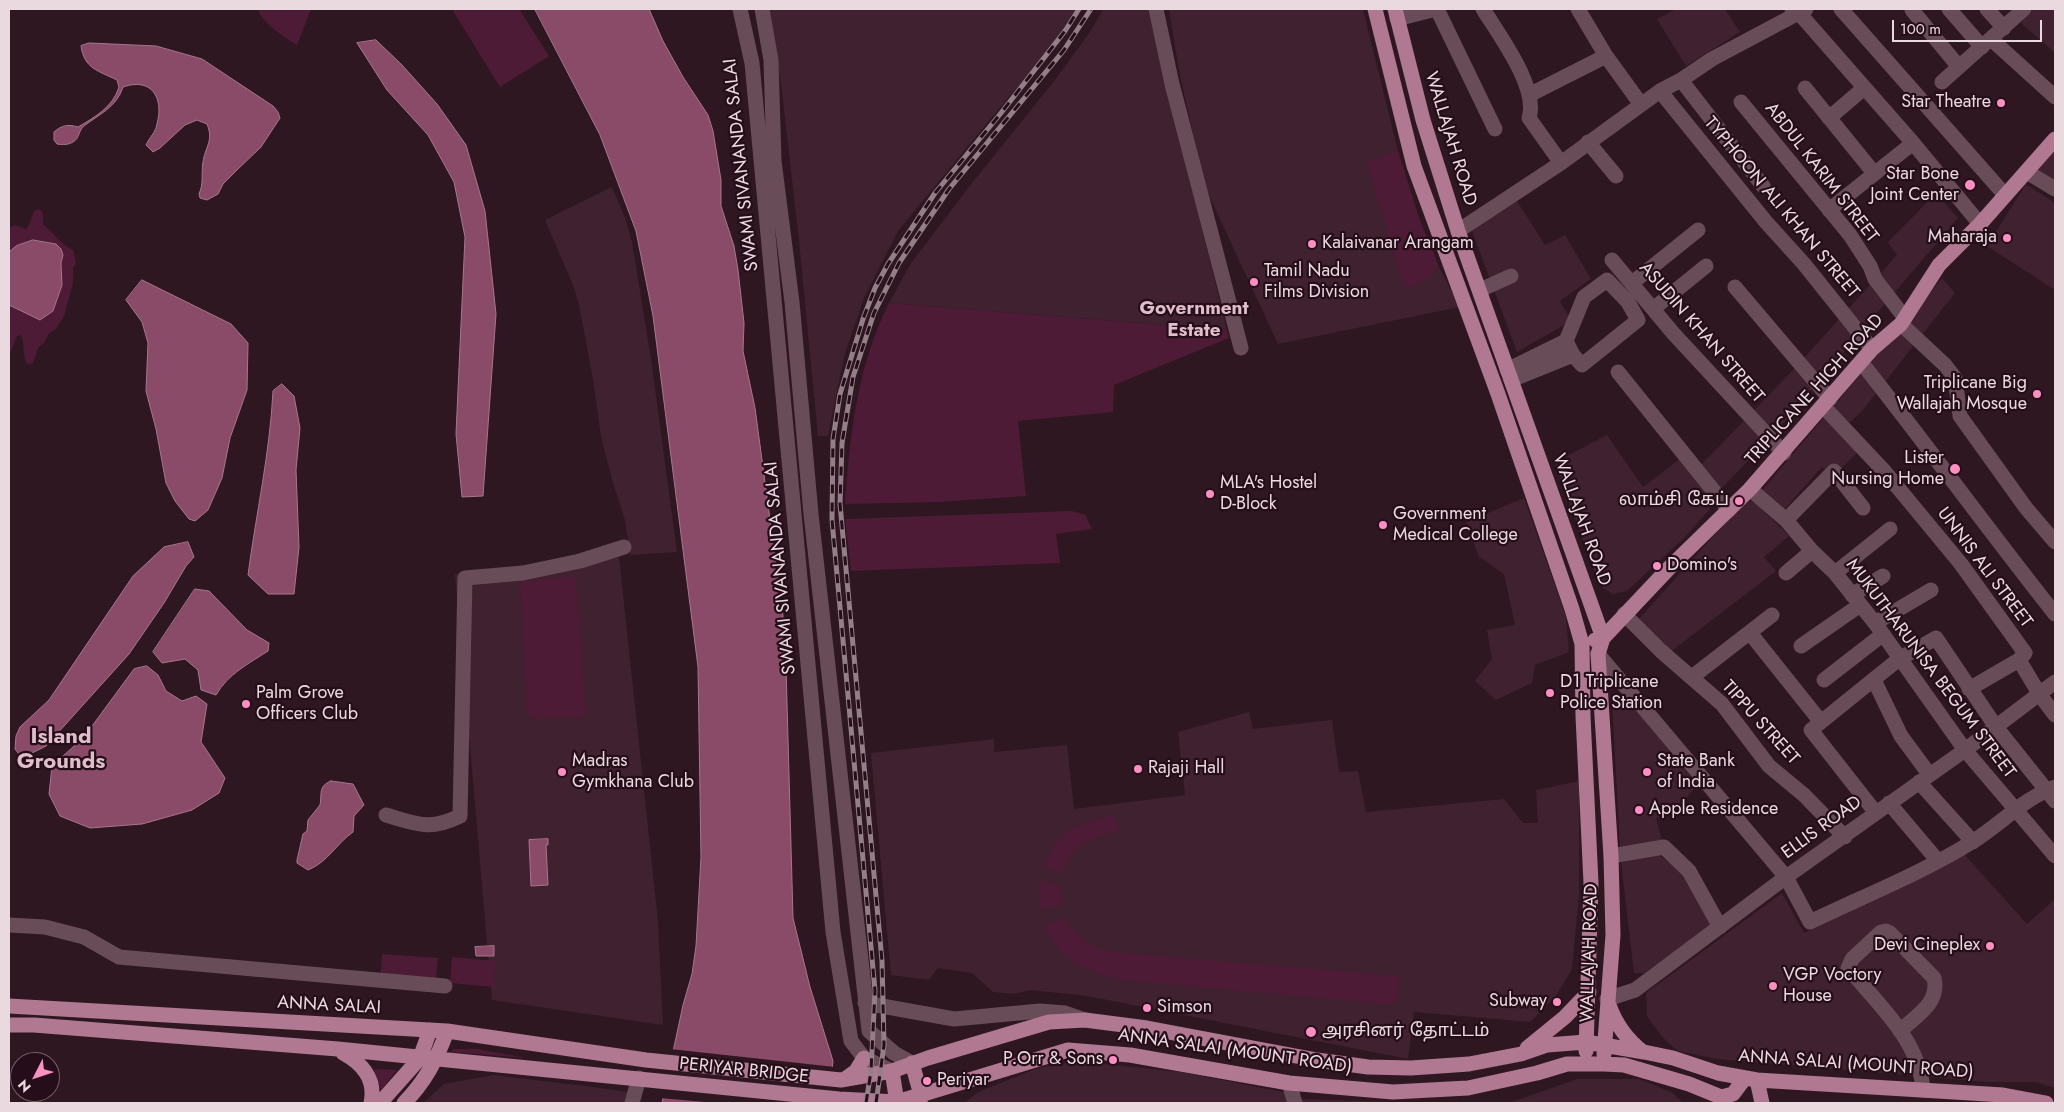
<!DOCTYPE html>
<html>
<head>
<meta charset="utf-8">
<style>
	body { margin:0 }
	#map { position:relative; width:2064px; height:1112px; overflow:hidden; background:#2f1722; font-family:Jost,sans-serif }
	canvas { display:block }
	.frame { position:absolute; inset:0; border:10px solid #ebd9e0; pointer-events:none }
	.north { position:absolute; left:10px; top:1052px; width:50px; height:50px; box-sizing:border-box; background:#250e19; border:1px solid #745f69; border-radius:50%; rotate:229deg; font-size:14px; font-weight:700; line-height:20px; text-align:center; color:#ebd9e0 }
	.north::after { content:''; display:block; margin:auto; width:18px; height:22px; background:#fc8fc2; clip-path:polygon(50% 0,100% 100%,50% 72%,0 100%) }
	.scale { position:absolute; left:1892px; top:20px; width:150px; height:22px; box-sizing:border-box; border:2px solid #ebd9e0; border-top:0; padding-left:6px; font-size:15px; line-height:18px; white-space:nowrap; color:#ebd9e0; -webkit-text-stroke:4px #250e19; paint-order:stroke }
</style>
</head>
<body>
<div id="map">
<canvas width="2064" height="1112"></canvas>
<div class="frame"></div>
<div class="north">N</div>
<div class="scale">100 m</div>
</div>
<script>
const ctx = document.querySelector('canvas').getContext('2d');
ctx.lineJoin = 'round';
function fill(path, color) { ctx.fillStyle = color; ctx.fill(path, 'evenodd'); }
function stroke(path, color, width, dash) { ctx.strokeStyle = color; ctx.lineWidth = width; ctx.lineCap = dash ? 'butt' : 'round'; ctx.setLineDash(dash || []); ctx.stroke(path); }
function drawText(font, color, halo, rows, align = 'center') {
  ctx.font = font + ' Jost,"Noto Sans Tamil",sans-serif'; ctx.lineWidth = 4.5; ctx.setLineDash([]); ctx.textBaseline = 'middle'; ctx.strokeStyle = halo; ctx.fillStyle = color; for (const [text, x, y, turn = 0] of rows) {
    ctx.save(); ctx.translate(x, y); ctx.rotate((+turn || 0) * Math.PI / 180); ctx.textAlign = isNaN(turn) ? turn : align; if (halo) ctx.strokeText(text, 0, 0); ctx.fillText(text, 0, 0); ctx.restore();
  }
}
fill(new Path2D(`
	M768,9H1078L1044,58L1012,93L898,231L864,298L844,357L828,436H818L799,241L781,83Z
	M1103,9H1148L1227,330L889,303L911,263L972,183L1055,80L1090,32Z
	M1169,9H1363L1398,151L1419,218L1439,267L1460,307L1278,344L1205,187L1179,71Z
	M1676,9H1725L1740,32L1686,66L1657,19Z
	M2033,9H2055V53L2021,23Z
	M2055,144V187L2031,172Z
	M2026,184L2055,203V290L1987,246Z
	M612,187L625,218L632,242L651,359L677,552L630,555L625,520L613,483L601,437L593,379L579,305L573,285L545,220Z
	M1936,193L1958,218L1775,433L1717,493L1697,469L1794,369L1897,255L1888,242Z
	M1513,195L1545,245L1565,235L1591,279L1560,301L1571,321L1517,352L1472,231L1477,222Z
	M1942,278L1955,293L1862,411L1839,433L1857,453L1834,475L1822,467L1780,514L1759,494Z
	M1607,435L1643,487L1685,455L1719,499L1684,538L1627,591L1613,594L1599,585L1555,462Z
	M1524,498L1566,616L1569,652L1535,665L1532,683L1496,700L1475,681L1492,659L1487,630L1515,625L1504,574L1479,557L1466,522Z
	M1746,500L1755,502L1789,536L1764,557L1776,571L1669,653L1638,620Z
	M619,557L658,921L663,1025L492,1000L455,574Z
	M1626,696L1697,785L1679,807L1656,818L1662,841L1620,847L1612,701Z
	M1249,712L1253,729L1332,720L1339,772L1358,771L1366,812L1504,799L1523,823H1538L1536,790L1579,781V894L1572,969L1556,996L1530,1022L1414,1012L1408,1059L1087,996L1030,990L1015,994L993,992L972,973L938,968L929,980L891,975L871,753L994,739V752L1067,745L1074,809L1185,795L1178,732Z
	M1657,854L1686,873L1702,902L1711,926L1644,973H1634L1621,862Z
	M1964,854L2027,924L2055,899V1088L2035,1082H1987L1717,1059L1678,1051L1662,1037L1647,1016L1646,993L1782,893L1804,933Z
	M1076,1061L1181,1072L1288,1093L1291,1103H964L978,1092L1038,1068Z
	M493,1075L586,1086L628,1092L625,1103H423L444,1084Z
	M1577,1079H1639L1673,1093L1683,1103H1509Z
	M1298,1099L1396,1102V1103H1299Z`), '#3f212f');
fill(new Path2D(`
	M258,9H311L297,45C286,39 261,22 258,9Z
	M456,9H519L549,56L500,87L453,11Z
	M1398,151L1419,218L1439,267L1425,281L1408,287L1402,282L1367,164L1369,161Z
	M39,209L43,213V224C54,233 60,244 73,250L76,263L73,268V283L64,316L56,329L49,333L44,343L38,348L33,363L27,364C22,355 25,345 21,335L17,336L11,351H9V305L40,320L53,311L62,285L61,263L63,255L56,244C48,244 42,240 35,240C26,240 16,247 9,252V228C16,223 18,227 26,229L30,223L34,211Z
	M889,303L1227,330L1229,338L1114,385L1113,412L1018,421L1026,496L938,502L845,504C850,434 857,367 889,303Z
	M1072,511L1085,515L1092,529L1056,534L1060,563L851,571L845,519Z
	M576,576L586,717L535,719L527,714L520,581Z
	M1115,815L1119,831C1086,841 1077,841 1061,874L1043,866C1061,826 1076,825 1115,815Z
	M1040,880L1060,885L1061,905L1041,911L1039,896Z
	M1064,918C1084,944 1092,948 1124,953L1400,976L1395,1005L1120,980C1081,968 1063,964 1044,925Z
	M382,954L438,958L435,989L380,985Z
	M452,957L496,961L494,987L450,983Z
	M453,1049H478L526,1058L451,1052Z
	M374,1069L397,1070L381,1090Z`), '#4d1b35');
const water = new Path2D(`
	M535,9H649L663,41L683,77L708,115L713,131L721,180V206L734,246L738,270L744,323L743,351L755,408L785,631L793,918L810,987L833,1061L829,1103H662L683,1005L692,974L696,946L701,857L698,667L653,316L636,231L600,135Z
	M376,40L402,65L437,104L466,145L485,211L496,314L483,496L462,497L456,434L465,237L454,182L428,135L387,90L357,43Z
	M89,43L156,46L202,59L273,106L278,112L280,118L261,147L237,170L223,184L218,194L207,200L200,198L199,194C204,183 201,174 203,162C205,147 214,141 207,124L197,120L185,125L160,148L153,152L146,145C149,138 156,132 157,124C164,98 152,77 123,87C117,107 98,115 84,126C78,131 80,138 73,142C68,145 63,145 57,144L54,140V132C62,125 68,124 78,127C95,117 113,107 119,87L117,80C99,71 84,69 81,46Z
	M33,240L56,244L61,249L63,255L61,263L62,285L53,311L40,320L9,305V252L16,246Z
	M142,280L231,324L248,343L247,390L230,438L222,478L208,510L195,521L189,519L175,501L166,483L156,429L146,391L148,343L142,322L126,300Z
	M282,384L294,396L300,428L296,470L299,547L294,594H268L248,575C256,514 270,453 273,391Z
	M188,542L194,557L186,566L164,603L129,654L46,746L22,758L15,749L16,736L20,727L49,700L133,576L164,547Z
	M195,589L209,591L247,630L269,643L268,651C248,664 228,674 216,695L201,690L198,670L185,659L162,663L153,652Z
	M147,666L158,675L166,691L182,701L196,696L207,704L201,742L225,778L219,793L192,810L142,824L90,828L60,816L49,794L52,766L84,737L134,669Z
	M331,781L353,784L364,805L354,816L353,832C337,843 328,862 308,870L297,863V860L303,834L307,831L308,820L320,805C322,794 318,786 331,781Z
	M548,839V845H546L548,885L531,886L529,840Z
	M494,946V956H476L475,947Z`);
fill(water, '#8a4b69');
stroke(water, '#a7768d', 1);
fill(new Path2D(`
	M670,1049L835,1067L831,1103H716L660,1098Z`), '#2f1722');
stroke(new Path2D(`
	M740,9L752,63L833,932L851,1041L864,1058L892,1071
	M762,9L771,60L774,161L792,302L811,514L869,1031L894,1053L912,1063
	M1156,9L1172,84L1241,348
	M1437,9L1495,129
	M1483,9C1499,35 1539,88 1529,118L1561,163
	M1578,9L1606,56L1640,103
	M1792,9L1799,13L1913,143L1980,224
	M1841,9L2005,195
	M1949,9L1982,47
	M1987,9L2004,28
	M1912,10L1959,67
	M1397,19L1436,9
	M1991,39L2055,97
	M1681,80L1763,186
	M1942,82L2024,9
	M1805,88L1874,173
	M1660,91L1766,222L1804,264L1872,349
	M1529,95L1606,56
	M1741,102L1850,235L1870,266L1875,279L1905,318
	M1829,118L1864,88
	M1588,142L1616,176
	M2027,172L2055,189
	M1829,210L1913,143
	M1458,231L1561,163L1660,91L1681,80L1712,59L1806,9
	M1612,260L1673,333L1784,453
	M1632,283L1698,230
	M1735,287L1830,399
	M1480,290L1511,276
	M1653,309L1706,266
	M1901,324L1945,365L1955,378L1960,416L2026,508L2055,542
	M1861,362C1927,445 1989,531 2055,614
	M1507,370L1566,341L1584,297L1607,280L1628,302L1638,320L1582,365L1573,355L1566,341
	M1618,372L1729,510
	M1511,380L1573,355
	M1823,406L1885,472L1961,564L2025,653L2019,660L2040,695L2055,715
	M1750,489L1786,520L1812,551L1835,573L1875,623L1965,750L2055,856
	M1786,520L1834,471L1863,508
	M1786,573L1812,551
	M1835,573L1890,529
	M1852,595L1883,576
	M1624,614L1661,651L1722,704L1769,766L1804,795L1845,837
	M1875,623L1931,590
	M1750,633L1821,722
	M1801,646L1860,605
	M1598,654L1786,877L1810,922C1864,896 1922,873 1972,842C2000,825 2024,798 2055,787
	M1692,677L1772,615
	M1824,680L1882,635
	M1874,680L1901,736L1929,774
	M1969,689L2019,660
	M1919,782L1973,842
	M1889,803L1938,861
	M1876,813L1811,730L1899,659L1936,638L1996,727L2055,801
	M386,815C416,824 430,831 460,816L465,578L523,573L580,561L624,547
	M1611,856L1664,847L1689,871L1720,927
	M9,925L45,927L84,937L119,957L445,986
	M1607,999L1635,990L1786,877L1965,750L2055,682
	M865,1003L954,1019L1040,1011L1065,1013L1085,1020
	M1900,1031C1917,1015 1940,1003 1934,978L1890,933L1886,931L1881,932L1852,959L1848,968C1878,1004 1920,1041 1923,1090
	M1289,1083L1295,1103
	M632,1103L639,1078`), '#684c58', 15);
stroke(new Path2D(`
	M1375,9L1414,166L1498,394L1572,609L1582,644L1583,716L1591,883L1586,1051
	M1395,9L1423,120L1458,231L1603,638L1598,654L1611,856L1613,935L1604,1054
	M1595,640L1603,638L1671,566L1750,489L1872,349L1901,324L1939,265L1980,224L2055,139
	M1609,1005C1616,1025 1626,1039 1643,1052
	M9,1006L447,1031L646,1060L841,1080L892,1071L928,1058L1049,1022L1085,1020L1147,1028L1317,1060L1368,1067L1411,1068L1469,1064L1521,1054L1547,1045L1586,1042L1644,1052L1673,1058L1718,1073L1757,1080L2003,1095L2046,1103
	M9,1025H34L338,1049L839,1099L897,1102L1068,1050L1130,1055L1289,1083L1393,1092L1468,1088L1537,1073L1567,1064H1604L1624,1065L1689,1084L1721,1097L1733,1094L1745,1078
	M1527,1048L1565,1017L1589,992
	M343,1053C363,1064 376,1079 371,1103
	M912,1063L921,1095L920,1103
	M892,1071L897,1103
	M845,1079L856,1071L864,1058
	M1757,1080L1762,1103
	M380,1103L420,1058L430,1030
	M404,1103C425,1082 437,1059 447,1031`), '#b07891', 15);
const rail = new Path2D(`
	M866,1103L871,1071L875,991L832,520L833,439L840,394L863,319L875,288L888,264L935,193L1001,113L1065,31L1079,9
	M876,1103L884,1045L882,961L840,504L842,443L853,377L874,313L899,263L949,189L1064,50L1091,9`);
stroke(rail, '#947f88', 5);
stroke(rail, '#250e19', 3, [9]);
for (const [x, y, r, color] of [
	[2001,103,5,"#fc8fc2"],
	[1970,185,6,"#fc8fc2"],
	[2007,238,5,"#fc8fc2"],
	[1312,244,5,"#fc8fc2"],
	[1254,282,5,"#fc8fc2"],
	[2037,394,5,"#fc8fc2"],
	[1955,469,6,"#fc8fc2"],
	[1210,494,5,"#fc8fc2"],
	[1739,501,5,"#fc8fc2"],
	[1383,525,5,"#fc8fc2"],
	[1657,566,5,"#fc8fc2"],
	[1550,693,5,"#fc8fc2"],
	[246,704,5,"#fc8fc2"],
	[1138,769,5,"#fc8fc2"],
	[562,772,5,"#fc8fc2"],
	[1647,772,5,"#fc8fc2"],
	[1639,810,5,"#fc8fc2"],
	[1990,946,5,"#fc8fc2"],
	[1773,986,5,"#fc8fc2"],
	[1557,1002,5,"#fc8fc2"],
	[1147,1008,5,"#fc8fc2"],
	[1311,1032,6,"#fc8fc2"],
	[1113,1060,5,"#fc8fc2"],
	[927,1081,5,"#fc8fc2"]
]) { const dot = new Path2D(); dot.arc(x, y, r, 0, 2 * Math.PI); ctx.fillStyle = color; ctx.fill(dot); stroke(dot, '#250e19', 2); }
drawText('18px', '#ebd9e0', '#250e19', [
	["Star Theatre",1991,103,"right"],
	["Star Bone",1959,175,"right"],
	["Joint Center",1959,196,"right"],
	["Maharaja",1997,238,"right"],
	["Kalaivanar Arangam",1322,244],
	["Tamil Nadu",1264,272],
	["Films Division",1264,293],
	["Triplicane Big",2027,384,"right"],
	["Wallajah Mosque",2027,405,"right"],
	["Lister",1944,459,"right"],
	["Nursing Home",1944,480,"right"],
	["MLA's Hostel",1220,484],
	["D-Block",1220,505],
	["லாம்சி கேப்",1729,501,"right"],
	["Government",1393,515],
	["Medical College",1393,536],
	["Domino's",1667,566],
	["D1 Triplicane",1560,683],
	["Police Station",1560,704],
	["Palm Grove",256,694],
	["Officers Club",256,715],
	["Madras",572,762],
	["Gymkhana Club",572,783],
	["State Bank",1657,762],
	["of India",1657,783],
	["Rajaji Hall",1148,769],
	["Apple Residence",1649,810],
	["Devi Cineplex",1980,946,"right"],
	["VGP Voctory",1783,976],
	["House",1783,997],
	["Subway",1547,1002,"right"],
	["Simson",1157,1008],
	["அரசினர் தோட்டம்",1322,1032],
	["P.Orr & Sons",1103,1060,"right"],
	["Periyar",937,1081]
], 'left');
drawText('18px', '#ebd9e0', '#250e19', [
	["WALLAJAH ROAD",1450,139,73],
	["SWAMI SIVANANDA SALAI",742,165,-96],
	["ABDUL KARIM STREET",1821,173,52],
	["TYPHOON ALI KHAN STREET",1781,208,50],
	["ASUDIN KHAN STREET",1701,333,49],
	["TRIPLICANE HIGH ROAD",1815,390,-48],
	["WALLAJAH ROAD",1581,520,70],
	["SWAMI SIVANANDA SALAI",781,568,-95],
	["UNNIS ALI STREET",1984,568,53],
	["MUKUTHARUNISA BEGUM STREET",1930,669,53],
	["TIPPU STREET",1760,723,48],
	["ELLIS ROAD",1822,828,-36],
	["WALLAJAH ROAD",1590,953,-88],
	["ANNA SALAI",329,1006,3],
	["ANNA SALAI (MOUNT ROAD)",1235,1052,8],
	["ANNA SALAI (MOUNT ROAD)",1856,1065,4],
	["PERIYAR BRIDGE",744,1071,6]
]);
drawText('bold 19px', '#dfbdcb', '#250e19', [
	["Government",1194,309],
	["Estate",1194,331]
]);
drawText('bold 22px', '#dfbdcb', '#250e19', [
	["Island",61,738],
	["Grounds",61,763]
]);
</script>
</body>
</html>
